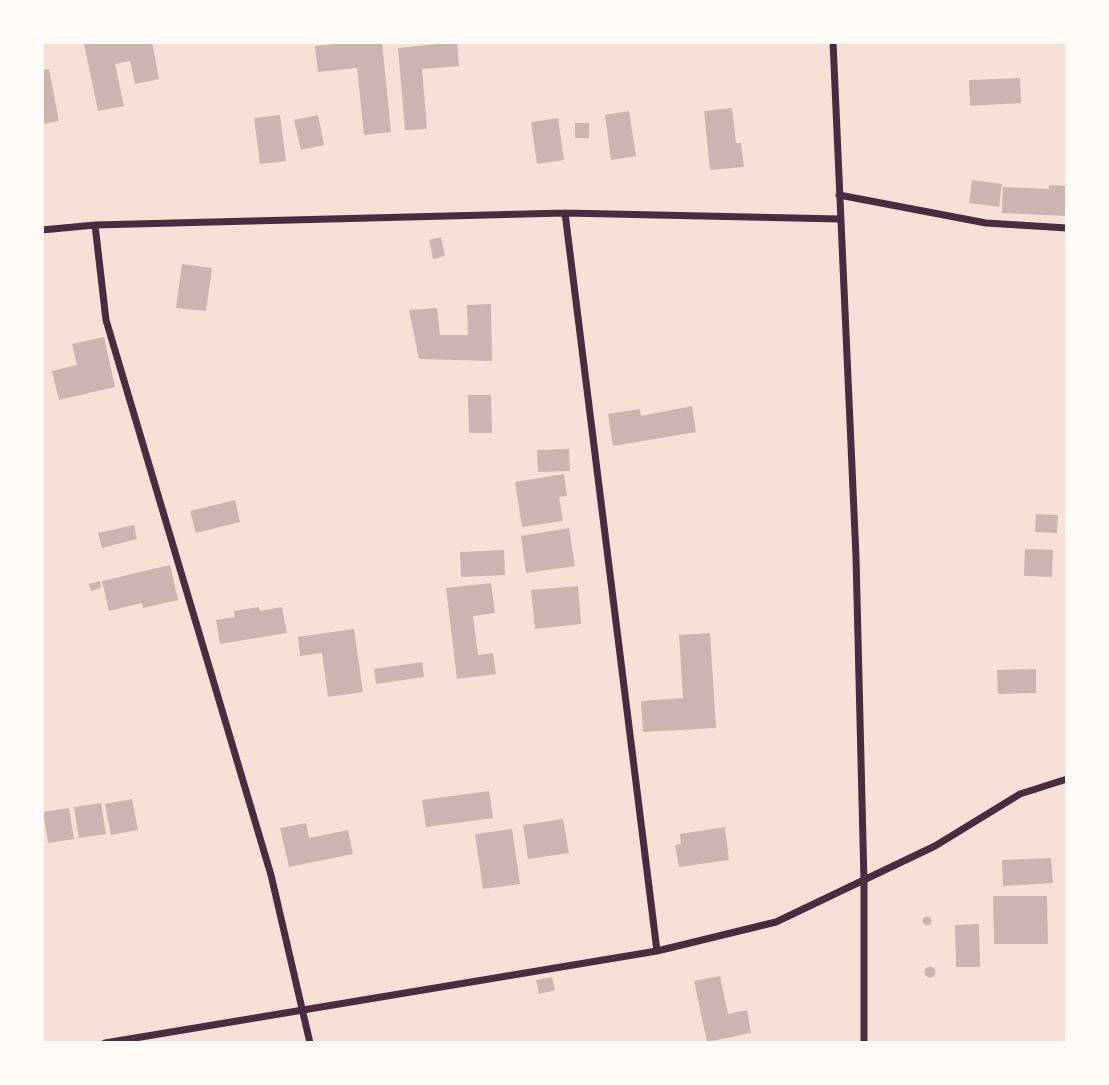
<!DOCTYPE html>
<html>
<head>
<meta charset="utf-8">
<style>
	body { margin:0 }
	#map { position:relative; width:1109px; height:1085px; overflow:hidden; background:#f7e1d7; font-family:"Noto Serif",serif }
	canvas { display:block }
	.frame { position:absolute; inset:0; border:44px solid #fffaf5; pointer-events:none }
</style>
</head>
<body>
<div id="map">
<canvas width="1109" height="1085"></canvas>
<div class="frame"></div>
</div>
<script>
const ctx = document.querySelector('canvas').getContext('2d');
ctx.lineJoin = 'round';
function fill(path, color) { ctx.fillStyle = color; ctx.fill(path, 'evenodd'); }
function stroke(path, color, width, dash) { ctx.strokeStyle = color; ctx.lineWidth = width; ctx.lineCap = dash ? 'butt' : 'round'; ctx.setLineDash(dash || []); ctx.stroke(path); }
fill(new Path2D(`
	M95,42H152L159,79L135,84L130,61L115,64L124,106L98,111L84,44Z
	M357,42H382L391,132L364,135L357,68L318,72L315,46Z
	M457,42L459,66L422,69L427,129L405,130L398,48Z
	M49,69L59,121L42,124V70Z
	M1020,78L1021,103L970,106L969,80Z
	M732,108L736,143H741L744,167L710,170L704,111Z
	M629,111L636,156L611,160L605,115Z
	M280,115L286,161L260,164L254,118Z
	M318,115L324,145L301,150L294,120Z
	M558,118L564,160L537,164L531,122Z
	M575,123H589V138H575Z
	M972,180L1002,184L999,207L969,203Z
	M1049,185L1067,186V216L1002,213L1003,187L1049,189Z
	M441,237L445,256L433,259L429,240Z
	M182,264L212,268L206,311L176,308Z
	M491,304L492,361L419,359L409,310L437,308L440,335H468L467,305Z
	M104,337L115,387L59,400L52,371L77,365L72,344Z
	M468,395H491L492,433H469Z
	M692,406L696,432L613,446L608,414L640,409L641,416Z
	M569,449L570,471L538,472L537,450Z
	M564,474L567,496L559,497L563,521L522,527L515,482Z
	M235,500L240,522L196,533L190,511Z
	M1036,514L1058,515L1057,533L1035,532Z
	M134,525L137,539L102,548L98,533Z
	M569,528L575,566L526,573L521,536Z
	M1025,549L1053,550L1052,577L1024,576Z
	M504,550L505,575L461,577L460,552Z
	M170,565L178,600L143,608L142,603L109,611L102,581Z
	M100,581L101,588L91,591L89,584Z
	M491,583L495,613L473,616L478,655L493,653L496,674L457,679L446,588Z
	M578,586L581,624L535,629L531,590Z
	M259,607L260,611L282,607L287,633L220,644L216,620L235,617L234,611Z
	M354,629L363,692L328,697L322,653L300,656L298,637Z
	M710,633L716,728L643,732L641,701L683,698L679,635Z
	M422,662L424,677L376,684L374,669Z
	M1036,669V693L998,694L997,670Z
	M489,791L493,818L426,827L422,800Z
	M132,799L138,830L111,835L105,804Z
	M101,803L106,834L79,838L74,807Z
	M69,808L74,839L48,843L43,812Z
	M563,819L569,853L528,859L523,825Z
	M306,823L309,838L348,830L353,854L289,867L280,828Z
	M725,827L729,860L679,867L675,845L681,844L680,834Z
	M512,829L520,884L483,889L475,834Z
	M1051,858L1053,883L1003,886L1002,860Z
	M993,896H1047L1048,944H994Z
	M922.5 921a4.5 4.5 0 1 1 9 0a4.5 4.5 0 1 1-9 0Z
	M979,924L980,967H956L955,925Z
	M924.5 972a5.5 5.5 0 1 1 11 0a5.5 5.5 0 1 1-11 0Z
	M720,976L728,1014L747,1010L751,1033L707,1042L694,981Z
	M552,977L555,990L539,994L536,980Z`), '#ccb4b1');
stroke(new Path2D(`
	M833,42L856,557L864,882V1043
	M839,195L986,223L1067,228
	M565,213L657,951
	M95,225L106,320L271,875L310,1043
	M42,230L95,225L565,213L840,219
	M105,1043L657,951L776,922L935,846L1020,794L1067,779`), '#4a2c40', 7);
</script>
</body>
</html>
